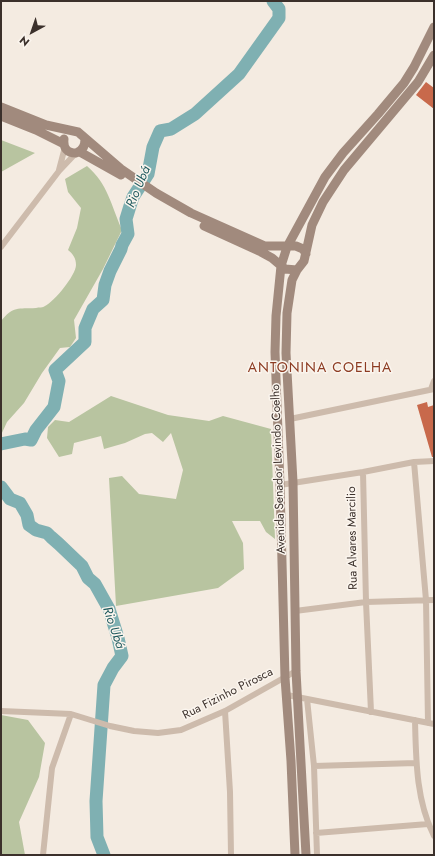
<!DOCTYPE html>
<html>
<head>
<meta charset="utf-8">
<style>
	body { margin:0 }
	#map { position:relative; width:435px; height:856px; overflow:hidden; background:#f4ebe1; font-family:Jost,sans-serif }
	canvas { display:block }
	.frame { position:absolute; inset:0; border:2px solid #3b302b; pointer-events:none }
	.north { position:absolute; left:12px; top:12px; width:40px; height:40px; -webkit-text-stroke:3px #fbf5ee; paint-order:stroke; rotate:220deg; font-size:11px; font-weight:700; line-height:16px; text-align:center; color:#3b302b }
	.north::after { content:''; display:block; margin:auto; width:14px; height:18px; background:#3b302b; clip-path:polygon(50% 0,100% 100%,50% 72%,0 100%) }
</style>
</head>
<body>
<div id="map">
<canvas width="435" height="856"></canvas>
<div class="frame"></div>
<div class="north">N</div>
</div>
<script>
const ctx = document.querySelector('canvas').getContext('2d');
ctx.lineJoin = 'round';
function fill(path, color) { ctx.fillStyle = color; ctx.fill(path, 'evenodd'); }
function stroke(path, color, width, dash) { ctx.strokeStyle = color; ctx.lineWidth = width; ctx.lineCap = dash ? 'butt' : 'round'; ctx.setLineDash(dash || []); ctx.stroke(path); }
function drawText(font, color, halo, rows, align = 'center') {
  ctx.font = font + ' Jost,sans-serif'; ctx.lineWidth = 3; ctx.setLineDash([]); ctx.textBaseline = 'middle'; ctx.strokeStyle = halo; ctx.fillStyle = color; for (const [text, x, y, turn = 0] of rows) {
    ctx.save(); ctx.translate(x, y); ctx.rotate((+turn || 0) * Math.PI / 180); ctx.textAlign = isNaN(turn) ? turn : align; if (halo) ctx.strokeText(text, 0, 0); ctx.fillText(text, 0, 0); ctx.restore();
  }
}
fill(new Path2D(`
	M1,140L35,153L1,172Z
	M87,166C108,184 111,205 122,230L103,269L74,320L76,338L70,347L60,348L42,373L24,403L7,422L1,435V321C13,306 18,309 36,308C39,307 43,308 45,306C54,302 76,275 76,265C76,258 73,254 68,250L77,228L81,208L68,192L65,179Z
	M111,396L168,415L209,421L223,416L271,429L275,539L266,532L260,521H232L243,543L244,569L218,588L116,606L109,478L122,476L139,494L176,499L183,470L171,433L163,442L152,433L145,434L125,443L104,449L101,436L74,443L72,454L59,457L47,438L48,427L55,420L69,422Z
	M1,715L28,720L45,743L39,777L19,822L25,855H1Z`), '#b8c4a0');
stroke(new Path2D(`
	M1,444L25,439L31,440L36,430L54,407L59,381L55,370L85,342V328L93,309L103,300L105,285L110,271L121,249L122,245L128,234L126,219L130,206L133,197L148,174L153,147L160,131L171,129L195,114L239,74L279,18V9L273,1
	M1,487L10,499L20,503L27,515L29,525L36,530L47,533L51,537L59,544L82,566L88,578L95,584L109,609L118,638L122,656L113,668L104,685L96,801L97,837L104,855`), '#7fb0b2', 13);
fill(new Path2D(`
	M426,82L434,88V109L416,95Z
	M427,402L428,407L434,405V457H432L417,405Z`), '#c8694b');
stroke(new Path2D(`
	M59,170L65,147
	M1,247L59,171L76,153
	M431,389L434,381
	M290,419L434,389
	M414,462L426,600L428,723
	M363,472L366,602L371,712
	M280,485L363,472L414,462L434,461
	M295,611L366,602L434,600
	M287,695L434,724
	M307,699L314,766L317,855
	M1,711L71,714L110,726L134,731L158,733L181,730L225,711L296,671
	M225,711L230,792L231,855
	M415,720C416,760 416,800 434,836
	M314,766L416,763
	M316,833L428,824
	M43,855L52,768L71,714`), '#cdbbac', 6);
stroke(new Path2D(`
	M1,107L46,125L78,132L121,169L156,193L191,213L265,246H296L303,249L306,254
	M1,116L36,130L64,144
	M64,139C63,148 67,153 76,153C83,151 85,146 85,139
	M80,152L121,175
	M204,226L261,252L272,258L285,269L297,270
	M295,855L291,761L285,678L280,485L275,352L276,316L281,266L287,247L325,177L343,153L378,114L404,83L414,67L434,27
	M306,855L296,671L293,482L286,353L287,313L292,280L297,270L304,261L312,225L323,202L344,170L418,82L434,55`), '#a18a7d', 9);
drawText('12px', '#3b302b', '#fbf5ee', [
	["Avenida Senador Levindo Coelho",279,469,-92],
	["Rua Alvares Marcilio",353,538,-91],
	["Rua Fizinho Pirosca",228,694,-27]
]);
drawText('italic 13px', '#1f5a5e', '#fbf5ee', [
	["Rio Ubá",139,187,-67],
	["Rio Ubá",113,628,71]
]);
ctx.letterSpacing = '1px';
drawText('14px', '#8c3b22', '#fbf5ee', [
	["ANTONINA COELHA",320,369]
]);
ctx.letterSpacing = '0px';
</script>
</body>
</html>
